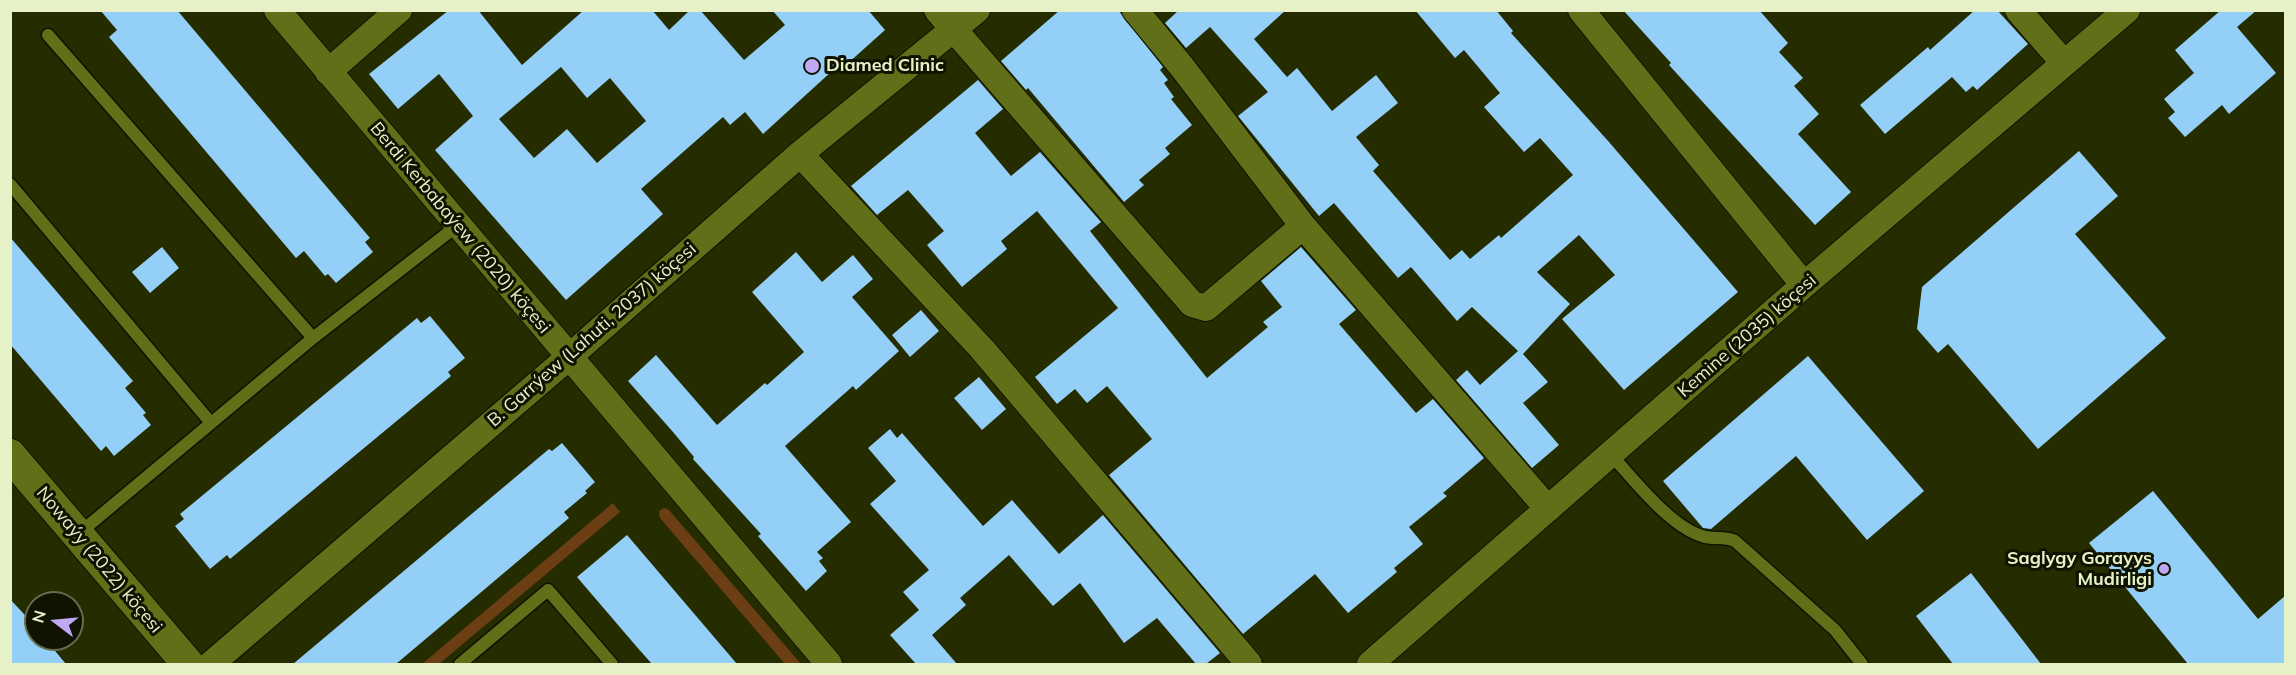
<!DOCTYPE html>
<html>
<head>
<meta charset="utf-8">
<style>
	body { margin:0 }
	#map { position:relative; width:2296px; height:675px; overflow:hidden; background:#252c00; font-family:Mulish,sans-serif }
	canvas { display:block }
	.frame { position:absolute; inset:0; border:12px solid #e7f1c8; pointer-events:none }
	.north { position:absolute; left:24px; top:591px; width:60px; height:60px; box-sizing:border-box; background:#0f1300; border:2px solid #656c50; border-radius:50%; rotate:286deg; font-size:16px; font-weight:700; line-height:24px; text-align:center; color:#e7f1c8 }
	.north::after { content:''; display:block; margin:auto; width:21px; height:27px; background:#c1a8f3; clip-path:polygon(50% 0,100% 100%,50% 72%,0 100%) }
</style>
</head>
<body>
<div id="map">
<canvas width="2296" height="675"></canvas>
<div class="frame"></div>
<div class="north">N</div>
</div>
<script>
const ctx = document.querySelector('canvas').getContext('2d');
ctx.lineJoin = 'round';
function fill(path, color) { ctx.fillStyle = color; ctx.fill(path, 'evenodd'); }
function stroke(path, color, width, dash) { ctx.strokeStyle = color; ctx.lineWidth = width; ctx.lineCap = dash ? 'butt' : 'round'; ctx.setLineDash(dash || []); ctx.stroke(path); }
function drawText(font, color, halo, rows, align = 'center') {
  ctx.font = font + ' Mulish,sans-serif'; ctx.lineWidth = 6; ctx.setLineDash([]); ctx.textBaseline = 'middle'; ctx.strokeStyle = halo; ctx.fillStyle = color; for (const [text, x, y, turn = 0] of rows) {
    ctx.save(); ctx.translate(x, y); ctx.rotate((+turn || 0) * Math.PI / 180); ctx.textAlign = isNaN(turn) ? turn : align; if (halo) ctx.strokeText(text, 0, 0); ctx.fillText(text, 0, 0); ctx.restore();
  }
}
fill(new Path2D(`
	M613,503L620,512L439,664H422Z
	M665,508L669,510L801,664H785L660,518L659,514L660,510Z`), '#6b3e14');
fill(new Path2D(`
	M100,10H177L370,238L365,242L373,252L336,283L328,274L325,276L304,251L296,258L109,37L117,30Z
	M449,10H478L522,65L584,10H652L669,30L690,10H700L744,60L785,25L772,10H868L885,30L846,65L843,61L763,134L745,112L730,125L723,117L641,189L663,214L566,300L435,150L473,116L439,74L398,109L369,74ZM561,67L587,98L610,78L646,121L597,163L567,129L534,158L499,119Z
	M1060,10H1118L1163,67L1160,70L1168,80L1164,83L1174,97L1171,99L1192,125L1165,148L1170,154L1139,180L1144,185L1124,202L1028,88L1026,90L1001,61Z
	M1179,10H1286L1254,39L1287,77L1297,68L1332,111L1376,75L1398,103L1356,137L1379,165L1373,171L1450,260L1462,250L1470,259L1499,235L1501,238L1573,175L1540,138L1524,152L1484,107L1500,93L1464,50L1455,58L1415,10H1496L1513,31L1511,33L1609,142L1738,292L1624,390L1562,319L1615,275L1579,235L1537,272L1570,304L1523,354L1548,382L1523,403L1559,445L1532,468L1456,380L1467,370L1480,385L1518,351L1472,307L1457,321L1411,267L1398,278L1334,203L1319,216L1238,116L1268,92L1210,27L1186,48L1165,23Z
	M1623,10H1759L1788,43L1779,52L1803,78L1794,86L1819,114L1798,134L1851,192L1815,225L1669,65L1671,63Z
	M1975,10H1997L2028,44L1977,90L1973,86L1966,92L1952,77L1885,134L1860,105L1928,47L1930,50Z
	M2221,10H2257L2237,27L2276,73L2229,114L2222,105L2185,137L2168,118L2175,112L2164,99L2194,73L2175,50Z
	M978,80L1003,109L975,133L1011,176L1040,152L1101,222L1090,231L1207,378L1268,327L1263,322L1282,307L1261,281L1301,247L1356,310L1339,324L1416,413L1433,399L1484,458L1443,493L1447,496L1409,527L1423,544L1394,568L1397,572L1348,613L1315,574L1243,634L1109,475L1152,439L1107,386L1087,403L1075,389L1057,404L1035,377L1118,308L1037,211L1001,241L1007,249L962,287L927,245L944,231L908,190L877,215L851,186Z
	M2079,151L2118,196L2075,234L2166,338L2038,449L1948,344L1938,353L1917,329L1922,287Z
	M10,237L133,381L125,388L146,413L143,415L151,425L114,456L106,446L101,451L10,344Z
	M162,247L179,268L150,293L132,272Z
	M796,252L822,282L853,255L873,279L852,297L899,351L856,390L853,386L785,446L851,522L817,552L823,558L819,561L827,571L806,591L758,536L761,534L693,459L694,457L673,432L628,381L656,355L717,425L765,383L767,385L804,352L752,292Z
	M921,310L939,331L910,357L892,335Z
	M430,316L465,358L448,372L451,376L230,559L227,555L210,569L175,526L184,519L180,514L417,318L421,323Z
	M1808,356L1924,491L1867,540L1796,456L1711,529L1703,528L1663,481Z
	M979,377L1006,409L982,430L954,398Z
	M890,429L897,438L902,433L983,526L1012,500L1059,554L1103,515L1220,653L1206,664H1196L1157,618L1124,643L1080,583L1053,606L1009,555L960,598L966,605L932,635L957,664H916L890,635L919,610L903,592L929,570L870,504L896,481L868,448Z
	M562,443L595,482L585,491L587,493L564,512L569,518L396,664H293L549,449L552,451Z
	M2153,491L2258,619L2286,595V664H2188L2089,543Z
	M627,535L737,664H652L636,646L577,577Z
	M1971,573L2041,664H1953L1916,616Z
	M10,599L36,627V639H45L66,664H10Z`), '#93cff7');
const service = new Path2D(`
	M48,35L313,338
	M10,184L211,423
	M1611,455C1634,479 1669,526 1702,536C1713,540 1724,536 1735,541L1835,630L1862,664
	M77,535L313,338L458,225
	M460,664L548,590L612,664`);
const minor = new Path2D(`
	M277,10L829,664
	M937,10L1192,304L1206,308L1303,226
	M1135,10L1182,67L1303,226L1548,509
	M1581,10L1804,285
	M2018,10L2064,63
	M328,72L399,10
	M800,154L982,349L1249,664
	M211,664L569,357L800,154L977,10
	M1370,664L1804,285L2127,10`);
const tertiary = new Path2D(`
	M10,455L188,664`);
stroke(service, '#0f1300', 15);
stroke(minor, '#0f1300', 28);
stroke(tertiary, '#0f1300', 34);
stroke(service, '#616f18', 12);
stroke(minor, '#616f18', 26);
stroke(tertiary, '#616f18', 32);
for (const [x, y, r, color] of [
	[812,66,8,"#c1a8f3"],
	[2164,569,6,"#c1a8f3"]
]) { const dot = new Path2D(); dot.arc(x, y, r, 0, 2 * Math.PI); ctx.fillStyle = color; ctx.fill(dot); stroke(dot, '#0f1300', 2); }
drawText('bold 18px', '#e7f1c8', '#0f1300', [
	["Diamed Clinic",826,66],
	["Saglygy Gorayys",2152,559,"right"],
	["Mudirligi",2152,580,"right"]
], 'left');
drawText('18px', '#e7f1c8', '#0f1300', [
	["Berdi Kerbabaýew (2020) köçesi",460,228,50],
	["B. Garrýew (Lahuti, 2037) köçesi",592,335,-41],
	["Kemine (2035) köçesi",1747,336,-41],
	["Nowaýy (2022) köçesi",99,560,50]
]);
</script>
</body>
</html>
